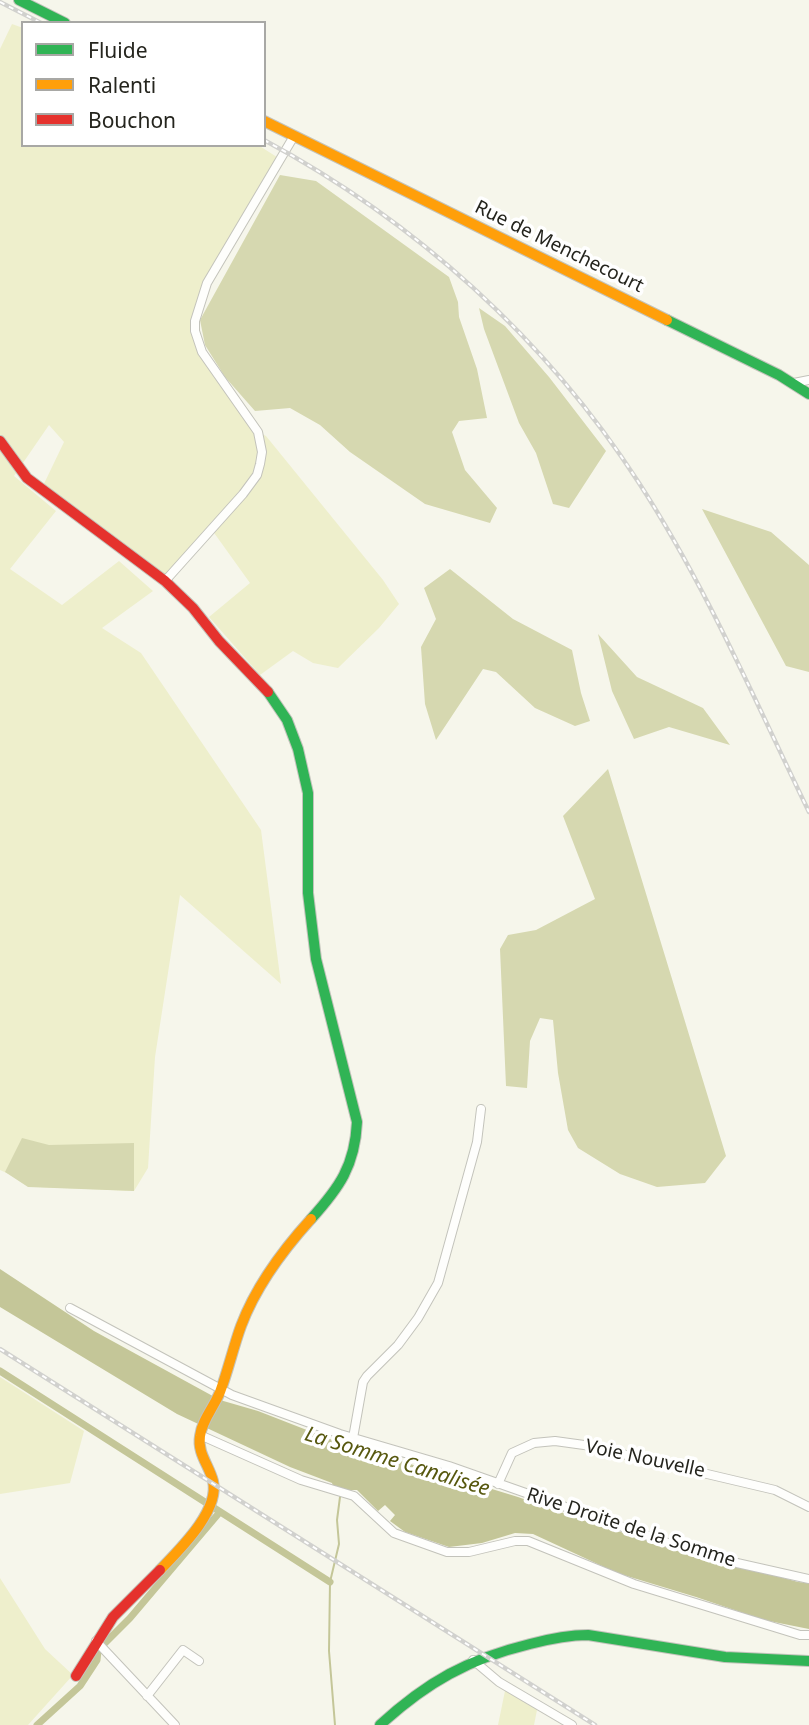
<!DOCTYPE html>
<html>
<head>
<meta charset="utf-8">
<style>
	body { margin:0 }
	#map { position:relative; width:809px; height:1725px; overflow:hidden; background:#f6f6eb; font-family:"Noto Sans",sans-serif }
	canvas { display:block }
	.legend { position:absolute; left:21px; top:21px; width:245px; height:126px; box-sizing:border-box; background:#fff; border:2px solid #a8a8a5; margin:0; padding:9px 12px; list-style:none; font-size:21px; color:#25251e }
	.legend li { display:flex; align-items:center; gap:14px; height:35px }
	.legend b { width:35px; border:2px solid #a8a8a5 }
</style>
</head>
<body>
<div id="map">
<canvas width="809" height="1725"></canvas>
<ul class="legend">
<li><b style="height:9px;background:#30b455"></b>Fluide</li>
<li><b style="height:9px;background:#ff9f0a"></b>Ralenti</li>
<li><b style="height:9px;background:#e5322d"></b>Bouchon</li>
</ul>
</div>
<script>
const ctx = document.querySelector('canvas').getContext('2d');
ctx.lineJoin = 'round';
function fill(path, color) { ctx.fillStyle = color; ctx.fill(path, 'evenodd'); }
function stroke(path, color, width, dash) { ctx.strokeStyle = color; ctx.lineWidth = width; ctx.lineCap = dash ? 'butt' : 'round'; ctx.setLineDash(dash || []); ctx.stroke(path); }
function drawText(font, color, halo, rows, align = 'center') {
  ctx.font = font + ' "Noto Sans",sans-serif'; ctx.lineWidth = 7; ctx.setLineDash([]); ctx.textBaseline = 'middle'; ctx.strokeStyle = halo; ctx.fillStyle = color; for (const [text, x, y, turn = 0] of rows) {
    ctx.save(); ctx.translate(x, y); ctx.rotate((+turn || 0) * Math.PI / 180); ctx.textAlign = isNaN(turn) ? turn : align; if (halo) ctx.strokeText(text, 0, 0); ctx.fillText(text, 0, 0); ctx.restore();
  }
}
fill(new Path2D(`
	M12,24L23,28V145H258L280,159L214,271L195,321L202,352L258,432L266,436L383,580L399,604L379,628L338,668L313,663L293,651L260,675L209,617L250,583L212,530L165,581L41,490L64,442L49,425L14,476L56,511L10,569L62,605L119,561L153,591L102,628L141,653L261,830L281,984L180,895L155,1057L148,1168L134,1191L38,1187L0,1170V49Z
	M0,1377L84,1431L70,1483L0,1494Z
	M0,1578L45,1649L73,1675L28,1725H0Z
	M506,1686L538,1705L534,1725H498Z`), '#eeefcc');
fill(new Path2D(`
	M280,175L316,181L449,277L458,302L459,317L477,369L487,418L459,421L452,432L465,470L497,508L490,523L425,504L350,452L320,425L290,408L255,411L225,377L205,345L200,320Z
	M479,308L505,326L549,377L606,451L569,508L553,504L536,453L519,423L484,329Z
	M702,509L771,532L809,565V672L786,666Z
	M450,569L513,619L572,650L581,693L590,721L575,726L535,708L496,672L483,669L436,740L425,704L421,647L436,619L424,588Z
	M598,634L637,677L703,708L730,745L669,727L634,739L612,691Z
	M608,769L726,1156L705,1183L657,1187L620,1174L578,1148L568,1130L558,1073L553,1020L540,1018L530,1041L527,1088L506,1086L500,949L508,935L536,930L595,899L563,816Z
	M22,1138L49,1145L134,1143V1191L28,1187L5,1172Z`), '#d6d8b0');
fill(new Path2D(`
	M0,1269L94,1331L220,1400L258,1411L335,1441L518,1497L603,1527L798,1582L809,1583V1629L764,1620L696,1597L617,1573L533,1534L515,1533L482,1543L449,1547L405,1532L390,1521L395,1515L385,1505L378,1511L357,1490H347L333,1486L332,1483L290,1467L177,1414L0,1307Z`), '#c4c698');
stroke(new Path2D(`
	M335,1725L329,1651L330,1582L339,1544L337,1520L340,1497`), '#c4c698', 2);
stroke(new Path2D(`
	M0,1371L330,1582
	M105,1643L130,1618L219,1513
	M37,1725L80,1686L97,1660L98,1651`), '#c4c698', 7);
const street = new Path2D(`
	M794,383L809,380
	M165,581L243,494L257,475L260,464L262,452L258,432L202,352L195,331V321L207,283L294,136
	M70,1308L232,1395L340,1434L449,1466L668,1543L737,1563L809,1579
	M200,1435L301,1480L354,1496L394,1533L447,1552H469L515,1541H528L634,1584L800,1635H809
	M353,1438L363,1382L367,1376L398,1345L418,1318L438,1283L477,1142L481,1109
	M498,1484L512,1453L534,1443L555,1441L584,1445L775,1490L809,1507
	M96,1641L175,1725
	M473,1660L499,1682L572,1725
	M147,1696L183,1650L199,1661`);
const fast = new Path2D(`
	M19,0L65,23
	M667,320L779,375L809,394
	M268,692L287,720L298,749L308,793V893L316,959L357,1122C355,1166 339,1188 311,1219
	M380,1725C427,1682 468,1659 530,1644C549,1639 568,1635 588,1635L725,1657L809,1661`);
const slow = new Path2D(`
	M264,121L667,320
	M160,1570C179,1550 220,1511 213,1481C209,1465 197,1453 200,1436C202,1420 214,1407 220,1392C228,1371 233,1348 241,1326C256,1286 282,1251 311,1219`);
const jam = new Path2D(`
	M0,441L27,478L165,581L193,608L219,641L268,692
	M76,1676L113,1617L160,1570`);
stroke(street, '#c3c3bb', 10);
stroke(fast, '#c3c3bb', 12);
stroke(slow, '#c3c3bb', 12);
stroke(jam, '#c3c3bb', 12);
stroke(street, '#fefefc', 8);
stroke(fast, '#30b455', 10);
stroke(slow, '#ff9f0a', 10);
stroke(jam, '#e5322d', 10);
const rail = new Path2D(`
	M0,2L41,23
	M264,140C415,221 546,339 639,483C706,586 755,701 809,812
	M0,1349L595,1725`);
stroke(rail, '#d1d1ce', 4.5);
stroke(rail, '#fff', 2, [5]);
drawText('19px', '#25251e', '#fff', [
	["Rue de Menchecourt",559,247,26],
	["Voie Nouvelle",645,1459,12],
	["Rive Droite de la Somme",631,1528,18]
]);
drawText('italic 21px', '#57580f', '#fff', [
	["La Somme Canalisée",397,1462,17]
]);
</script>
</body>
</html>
